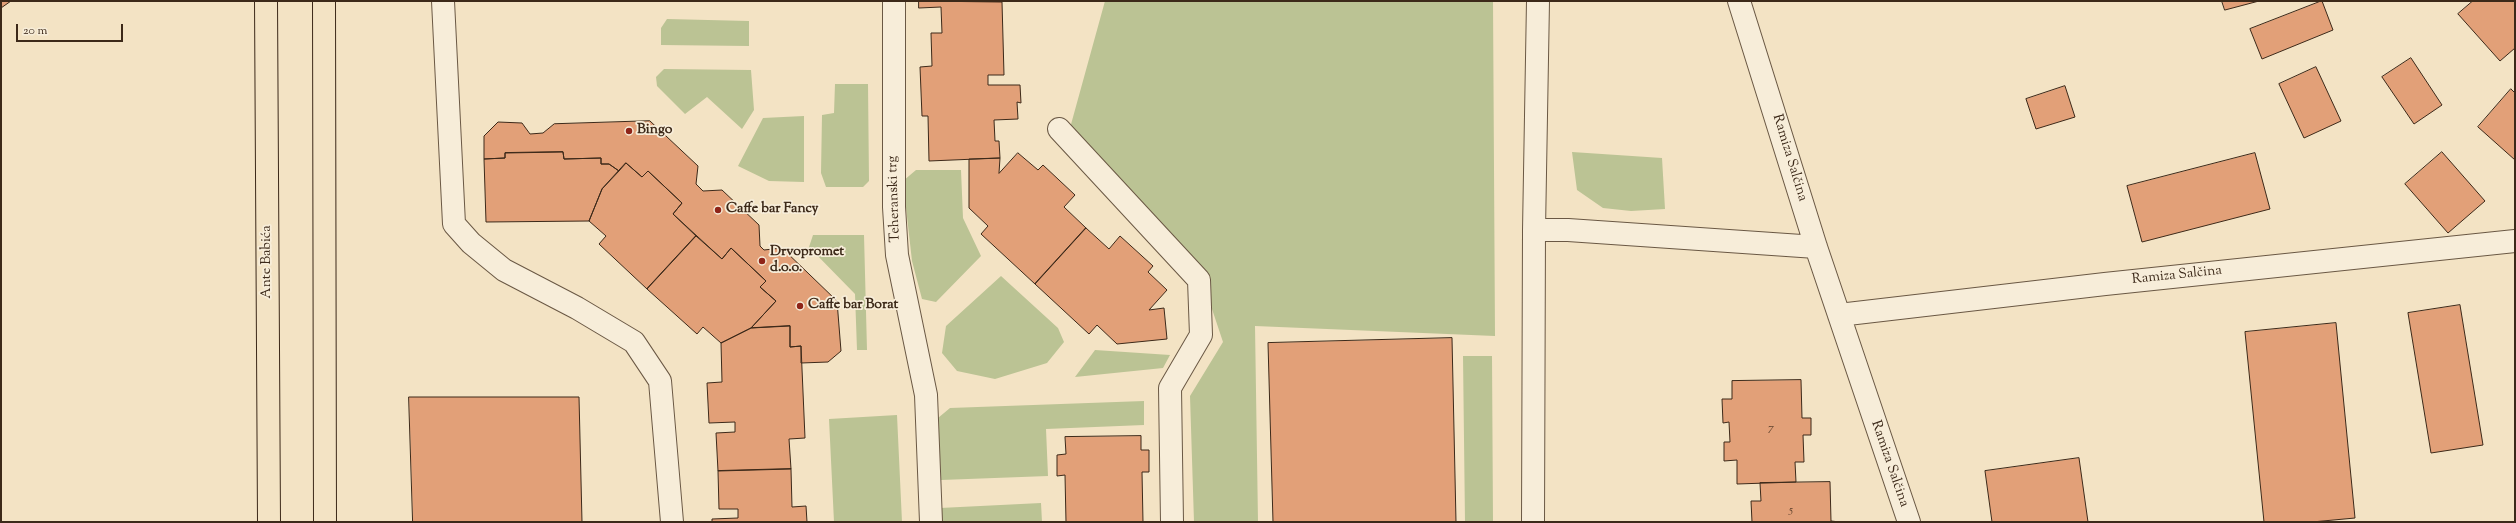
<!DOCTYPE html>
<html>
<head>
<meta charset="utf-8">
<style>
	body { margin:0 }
	#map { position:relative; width:2516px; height:523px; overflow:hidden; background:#f3e3c4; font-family:"Sorts Mill Goudy",serif }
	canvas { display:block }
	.frame { position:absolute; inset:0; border:2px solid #3c2919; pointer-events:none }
	.scale { position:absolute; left:16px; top:24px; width:107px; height:18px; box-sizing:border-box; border:2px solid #3c2919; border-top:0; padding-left:5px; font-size:12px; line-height:14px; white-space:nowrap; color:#3c2919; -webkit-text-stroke:3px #f7edd9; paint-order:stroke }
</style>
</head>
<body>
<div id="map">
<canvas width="2516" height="523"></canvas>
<div class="frame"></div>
<div class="scale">20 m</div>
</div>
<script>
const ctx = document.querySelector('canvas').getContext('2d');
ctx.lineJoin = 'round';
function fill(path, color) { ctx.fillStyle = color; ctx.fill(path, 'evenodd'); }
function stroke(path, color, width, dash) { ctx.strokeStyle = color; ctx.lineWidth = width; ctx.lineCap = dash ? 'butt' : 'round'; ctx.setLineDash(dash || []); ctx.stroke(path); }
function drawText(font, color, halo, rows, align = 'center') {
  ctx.font = font + ' "Sorts Mill Goudy",serif'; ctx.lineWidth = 3.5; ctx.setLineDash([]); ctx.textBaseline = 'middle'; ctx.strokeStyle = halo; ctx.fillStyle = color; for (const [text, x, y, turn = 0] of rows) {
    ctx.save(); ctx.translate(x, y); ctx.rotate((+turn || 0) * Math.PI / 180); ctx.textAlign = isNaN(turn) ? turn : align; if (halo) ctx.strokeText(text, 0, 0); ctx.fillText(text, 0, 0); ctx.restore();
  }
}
fill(new Path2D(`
	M1105,1H1493L1495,336L1255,326L1258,522H1194L1190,396L1223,342L1196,261L1070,128Z
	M667,19L749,21V46L661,45V28Z
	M664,69L751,70L754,110L742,129L707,97L685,114L657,86L656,77Z
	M835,84H868L869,181L863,187H826L821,173L822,115L834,113Z
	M804,116V182L769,181L738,166L763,118Z
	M1572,152L1662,158L1665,209L1631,211L1603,208L1577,190Z
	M916,170H961L963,218L981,256L936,302L922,299L912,261L903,181Z
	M813,235H864L867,350H857L855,294L809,247Z
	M1001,276L1058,328L1064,342L1047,363L995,379L957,371L942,353L946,326Z
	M1095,350L1170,355L1163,368L1075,377Z
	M1463,356H1492L1493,522H1465Z
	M1144,401V425L1046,429L1048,476L941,480L938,418L950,408Z
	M897,415L902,522H834L829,419Z
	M1041,503L1042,522H941L940,508Z`), '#bbc394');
const building = new Path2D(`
	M1,1H11L1,8Z
	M919,1L1002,2L1004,75H988V85H1020L1021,103L1017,102L1018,119L994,120L995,141H999L1000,158L929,161L928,116H922L920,67L932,66L931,33H942L941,7L919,8Z
	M2222,1H2259L2225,10Z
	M2322,1L2333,30L2262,59L2250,29Z
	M2473,1H2515V48L2500,61L2458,14Z
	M2411,58L2442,105L2414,124L2382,77Z
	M2316,67L2341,121L2304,138L2279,84Z
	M2065,86L2075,117L2036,129L2026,99Z
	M2511,89L2515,93V160L2478,127Z
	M650,121L698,166L696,184L703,191L722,190L759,225L760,246L764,250L782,248L837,301L841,351L828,362L801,363V346L790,347V326L751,328L776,301L760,287L766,281L731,248L722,259L673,214L682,203L648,171L642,177L626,163L619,171L609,164H601V158L564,159L563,152L505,153V158L484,159V136L498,122L522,123L530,134L543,133L554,124Z
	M563,152L564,159L601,158V164H609L619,171L602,189L589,221L486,222L484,159L505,158V153Z
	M2442,152L2485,201L2448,233L2405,184Z
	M1018,153L1038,170L1043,165L1075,195L1064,207L1086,228L1035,284L981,234L988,226L969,208V159L1000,158L999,173Z
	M2255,153L2270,209L2142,242L2127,186Z
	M626,163L642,177L648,171L682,203L673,214L696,236L647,289L599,244L606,236L589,221L602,189Z
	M1086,228L1109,249L1120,236L1153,266L1148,272L1167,290L1149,310L1164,308L1167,339L1117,344L1097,325L1089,334L1035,284Z
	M696,236L722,259L731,248L766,281L760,287L776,301L751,328L721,343L703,327L697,334L647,289Z
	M2460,305L2483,445L2431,453L2408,313Z
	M2336,323L2355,518L2312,522H2264L2245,332Z
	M790,326V347L801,346L805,438L789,439L791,469L718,471L716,433L735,432V422L709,423L707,383L722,382L721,343L751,328Z
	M1452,338L1456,522H1273L1268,343Z
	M1801,380L1802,418H1811V435H1803L1804,462H1795L1796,482L1737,484V460L1724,461V442H1730L1729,422L1723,423L1722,399H1732V381Z
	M409,397H579L582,522H413Z
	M1141,436V450H1149V472H1142L1143,522H1066L1065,475L1057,476V455L1066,454L1065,437Z
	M2079,458L2088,522H1992L1985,471Z
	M791,469L792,507L806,506L807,522H712V519L738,518V509H719L718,471Z
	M1830,482L1831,521L1840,522H1752L1751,501H1761L1760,483Z`);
fill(building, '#e2a078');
stroke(building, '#3c2919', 1);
const minor = new Path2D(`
	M443,1L454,224L471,243L504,270L577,308L634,342L660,381L672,522
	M894,1V207L897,255L926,395L931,522
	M1739,1L1816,247L1909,522
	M1059,129L1199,280L1201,335L1170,388L1172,522
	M1534,230H1568L1816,247
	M1839,315L2105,284L2515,241
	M1533,522L1534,230L1538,1`);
const major = new Path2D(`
	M266,1L269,522
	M324,1L325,522`);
stroke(minor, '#6a5844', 24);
stroke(major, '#3c2919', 24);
stroke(minor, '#f7edd9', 22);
stroke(major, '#f3e3c4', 22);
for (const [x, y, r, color] of [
	[629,131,4,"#8f2418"],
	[718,210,4,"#8f2418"],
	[762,261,4,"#8f2418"],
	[800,306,4,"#8f2418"]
]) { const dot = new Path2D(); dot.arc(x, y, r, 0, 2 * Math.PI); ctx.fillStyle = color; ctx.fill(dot); stroke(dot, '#f7edd9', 1.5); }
drawText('12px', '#664731', null, [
	["7",1771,429],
	["5",1791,511]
]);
drawText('bold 14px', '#3c2919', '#f7edd9', [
	["Bingo",637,131],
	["Caffe bar Fancy",726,210],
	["Drvopromet",770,253],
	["d.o.o.",770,269],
	["Caffe bar Borat",808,306]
], 'left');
drawText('14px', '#3c2919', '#f7edd9', [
	["Ramiza Salčina",1789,158,73],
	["Teheranski trg",895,199,-92],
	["Ante Babića",268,262,-90],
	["Ramiza Salčina",2177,276,-6],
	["Ramiza Salčina",1889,464,71]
]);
</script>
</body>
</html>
